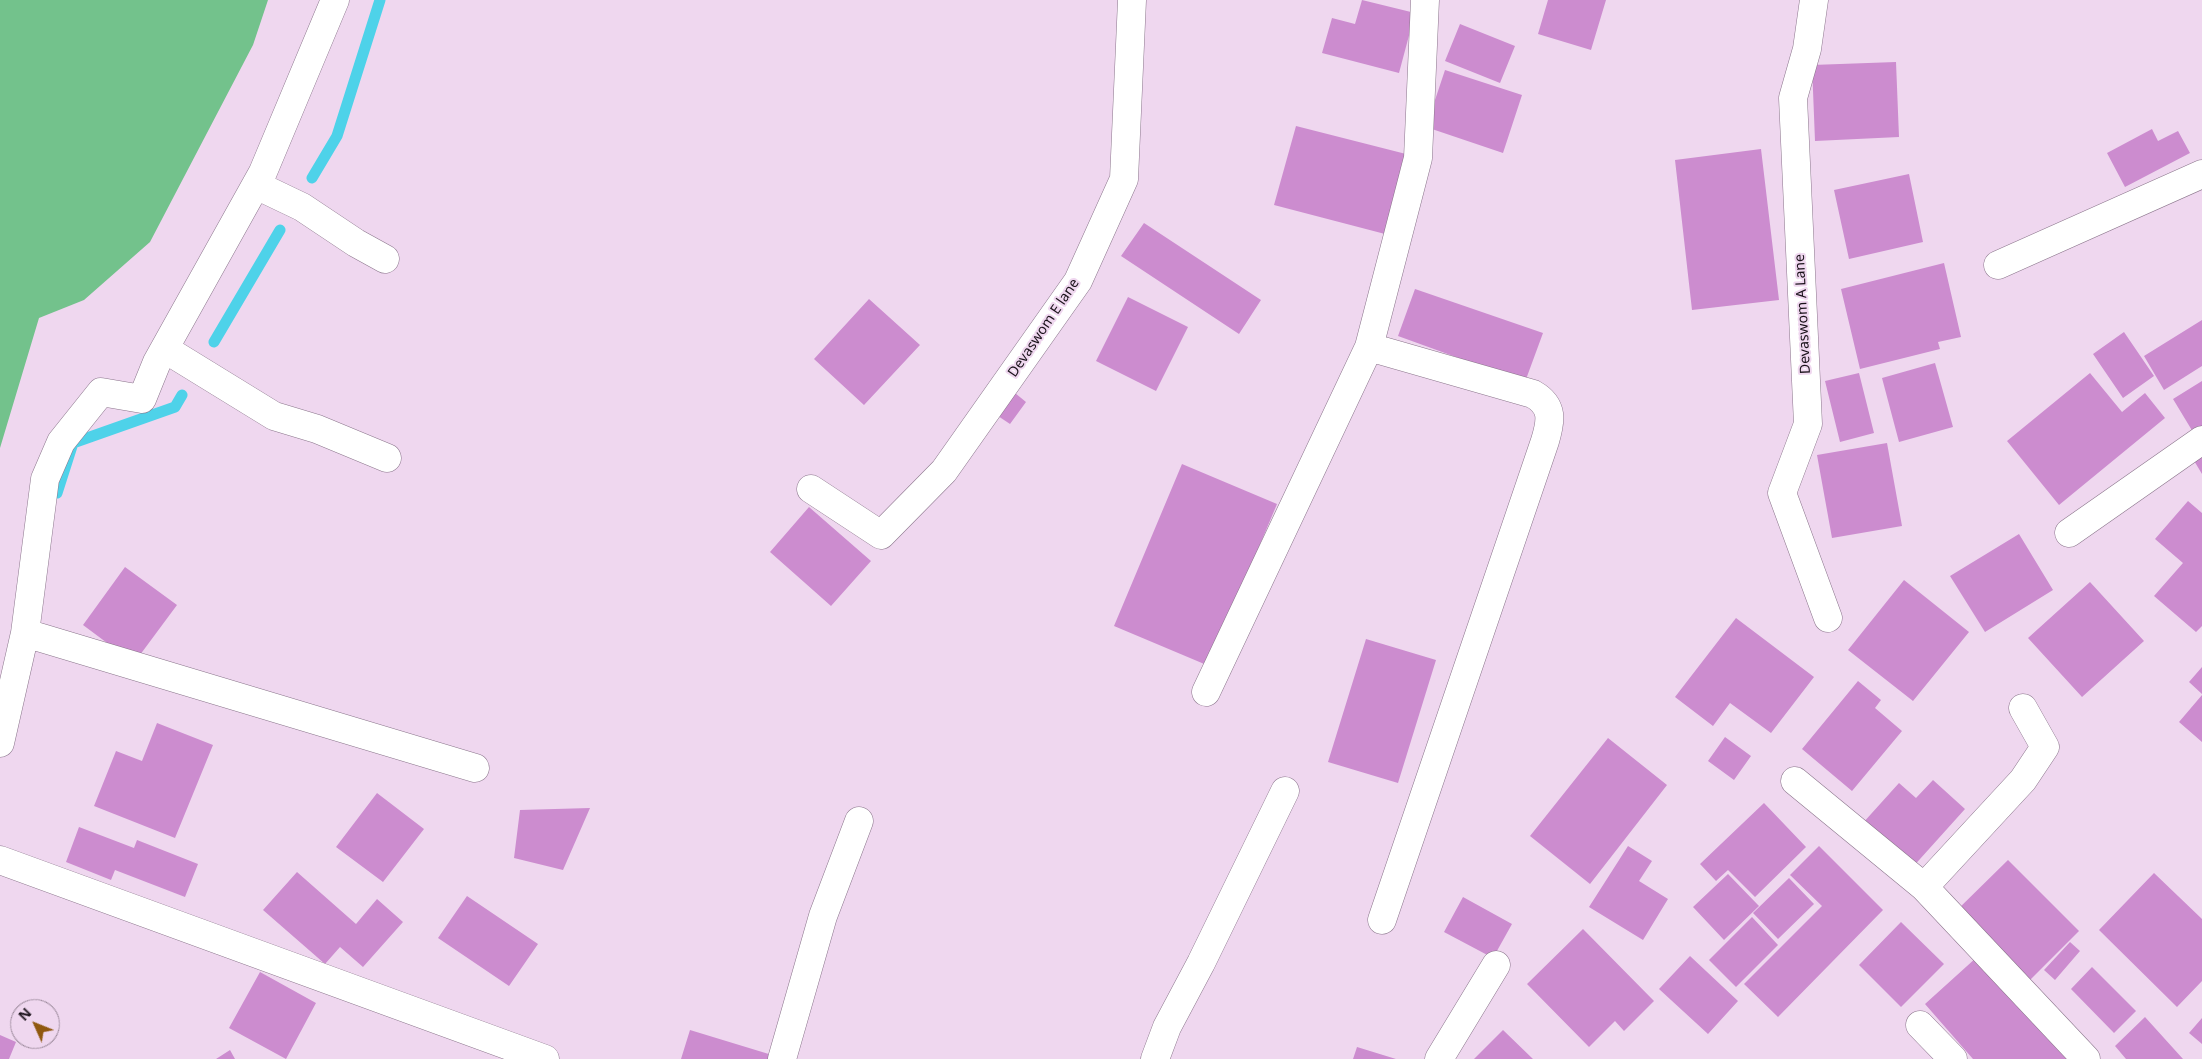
<!DOCTYPE html>
<html>
<head>
<meta charset="utf-8">
<style>
	body { margin:0 }
	#map { position:relative; width:2202px; height:1059px; overflow:hidden; background:#efd7ef; font-family:"Noto Sans",sans-serif }
	canvas { display:block }
	.north { position:absolute; left:10px; top:999px; width:50px; height:50px; box-sizing:border-box; background:#efd7ef; border:1px solid #9a889a; border-radius:50%; rotate:314deg; font-size:14px; font-weight:700; line-height:20px; text-align:center; color:#1a121a }
	.north::after { content:''; display:block; margin:auto; width:18px; height:22px; background:#90580f; clip-path:polygon(50% 0,100% 100%,50% 72%,0 100%) }
</style>
</head>
<body>
<div id="map">
<canvas width="2202" height="1059"></canvas>
<div class="north">N</div>
</div>
<script>
const ctx = document.querySelector('canvas').getContext('2d');
ctx.lineJoin = 'round';
function fill(path, color) { ctx.fillStyle = color; ctx.fill(path, 'evenodd'); }
function stroke(path, color, width, dash) { ctx.strokeStyle = color; ctx.lineWidth = width; ctx.lineCap = dash ? 'butt' : 'round'; ctx.setLineDash(dash || []); ctx.stroke(path); }
function drawText(font, color, halo, rows, align = 'center') {
  ctx.font = font + ' "Noto Sans",sans-serif'; ctx.lineWidth = 4; ctx.setLineDash([]); ctx.textBaseline = 'middle'; ctx.strokeStyle = halo; ctx.fillStyle = color; for (const [text, x, y, turn = 0] of rows) {
    ctx.save(); ctx.translate(x, y); ctx.rotate((+turn || 0) * Math.PI / 180); ctx.textAlign = isNaN(turn) ? turn : align; if (halo) ctx.strokeText(text, 0, 0); ctx.fillText(text, 0, 0); ctx.restore();
  }
}
fill(new Path2D(`
	M0,0H268L253,45L150,242L84,300L39,318L0,448Z`), '#73c28c');
stroke(new Path2D(`
	M312,178L337,136L380,0
	M214,342L280,230
	M57,493L73,443L175,407L182,395`), '#4ed2e9', 11);
fill(new Path2D(`
	M1362,0L1415,13L1399,73L1322,53L1332,18L1355,24Z
	M1548,0H1606L1591,50L1538,34Z
	M1460,24L1515,46L1500,83L1445,61Z
	M1896,62L1899,137L1815,141L1812,65Z
	M1445,70L1522,95L1503,153L1426,127Z
	M1296,126L1406,154L1385,234L1274,205Z
	M2152,129L2158,141L2178,131L2190,153L2125,187L2107,153Z
	M1761,149L1779,300L1692,310L1675,160Z
	M1909,174L1923,242L1849,259L1834,190Z
	M1144,223L1261,300L1239,334L1121,256Z
	M1944,263L1961,337L1938,342L1940,349L1860,369L1841,289Z
	M1415,289L1543,333L1525,382L1398,336Z
	M1128,297L1188,327L1156,391L1096,361Z
	M869,299L920,345L864,405L814,359Z
	M2202,320V366L2164,390L2144,356Z
	M2124,332L2154,376L2123,398L2093,354Z
	M1935,363L1953,427L1899,442L1882,378Z
	M1859,373L1874,433L1840,442L1825,381Z
	M2090,373L2122,412L2145,393L2165,418L2059,505L2007,441Z
	M2202,381V433L2196,437L2173,399Z
	M1015,393L1026,402L1010,424L998,416Z
	M1887,443L1902,526L1832,538L1817,455Z
	M2202,446V474L2190,454Z
	M1182,464L1277,504L1209,666L1114,626Z
	M2188,501L2202,513V626L2196,632L2154,596L2183,563L2155,539Z
	M809,507L871,561L831,606L770,552Z
	M2019,534L2053,590L1985,632L1950,576Z
	M125,567L177,605L134,663L83,625Z
	M1904,580L1969,632L1913,701L1848,650Z
	M2090,582L2144,641L2082,697L2028,638Z
	M1736,618L1814,677L1771,733L1730,703L1713,726L1675,697Z
	M1366,639L1436,660L1398,783L1328,762Z
	M2202,667V694L2189,682Z
	M1858,681L1881,700L1875,708L1902,731L1852,791L1802,749Z
	M2202,695V742L2179,722Z
	M157,723L213,745L175,838L94,806L116,751L142,761Z
	M1725,737L1751,756L1734,780L1708,761Z
	M1608,738L1667,785L1590,884L1530,836Z
	M1933,780L1965,809L1911,869L1862,824L1899,783L1916,798Z
	M377,793L424,829L383,882L336,847Z
	M1764,803L1806,847L1755,897L1728,870L1716,881L1700,864Z
	M590,808L563,870L514,858L520,810Z
	M79,827L134,848L137,840L198,864L185,897L115,870L111,880L66,862Z
	M1628,846L1652,861L1639,881L1668,899L1643,940L1589,907Z
	M1819,846L1883,910L1778,1017L1744,984L1822,906L1790,875Z
	M2008,860L2079,931L2024,986L1952,915Z
	M297,872L356,924L377,899L403,922L363,967L340,947L325,964L263,910Z
	M2154,873L2202,919V981L2177,1007L2099,930Z
	M1728,874L1759,906L1724,940L1693,907Z
	M1789,878L1814,904L1778,939L1753,913Z
	M467,896L538,944L509,986L438,938Z
	M1463,897L1512,924L1493,958L1444,932Z
	M1752,917L1778,945L1736,987L1709,960Z
	M1901,922L1944,964L1901,1007L1859,965Z
	M1583,929L1654,1001L1624,1031L1615,1021L1589,1047L1527,984Z
	M2070,942L2080,951L2055,980L2044,970Z
	M1690,956L1738,1001L1708,1034L1659,989Z
	M1977,957L2067,1059H1973L1925,1004Z
	M2092,967L2136,1011L2114,1033L2071,989Z
	M260,972L316,1003L286,1059L229,1028Z
	M2145,1017L2183,1059H2126L2115,1046Z
	M2202,1018V1044L2189,1033Z
	M690,1030L772,1055L771,1059H681Z
	M1503,1030L1533,1059H1474Z
	M0,1035L16,1042L9,1059H0Z
	M1357,1047L1396,1059H1353Z
	M230,1050L235,1059H216Z`), '#cc8ccf');
const minor = new Path2D(`
	M1814,0L1807,49L1793,98L1808,424L1782,493L1828,618
	M256,185L302,207L356,243L385,259
	M1998,265L2202,174
	M1369,347L1533,394C1554,406 1551,421 1545,441L1382,920
	M165,349L274,416L317,429L387,458
	M811,489L881,535L944,471L1078,281L1124,179L1132,0
	M2069,533L2202,440
	M25,633L475,768
	M1206,692L1369,347L1418,158L1425,0
	M0,743L25,633L45,479L61,442L101,392L142,399L157,362L263,172L335,0
	M1795,781L1924,887L2086,1059
	M0,860L545,1059
	M1924,887L2023,780L2045,747L2023,708
	M1920,1025L1953,1059
	M782,1059L823,916L859,821
	M1155,1059L1167,1027L1201,963L1285,791
	M1439,1059L1496,965`);
stroke(minor, '#8b768c', 29);
stroke(minor, '#fff', 28);
drawText('14px', '#1a121a', '#efd7ef', [
	["Devaswom A Lane",1803,314,-93],
	["Devaswom E lane",1044,328,-56]
]);
</script>
</body>
</html>
